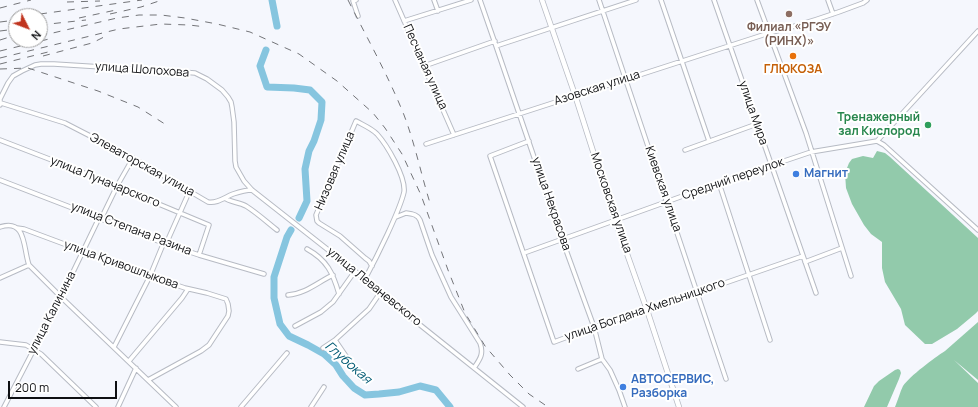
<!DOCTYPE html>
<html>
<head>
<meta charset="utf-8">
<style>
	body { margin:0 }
	#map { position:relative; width:978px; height:407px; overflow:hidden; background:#f5f7fd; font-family:Manrope,sans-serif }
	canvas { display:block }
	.north { position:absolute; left:8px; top:8px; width:40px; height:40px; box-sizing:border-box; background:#fff; border:1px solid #9f9fa0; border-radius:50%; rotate:132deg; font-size:11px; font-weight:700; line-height:16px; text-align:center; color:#0e0f12 }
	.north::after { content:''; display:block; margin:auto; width:14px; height:18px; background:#c0341e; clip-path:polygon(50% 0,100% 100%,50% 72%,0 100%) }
	.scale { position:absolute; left:8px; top:381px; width:109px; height:18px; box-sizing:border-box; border:2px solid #0e0f12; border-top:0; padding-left:5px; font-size:12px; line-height:14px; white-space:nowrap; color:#0e0f12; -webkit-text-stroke:3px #fff; paint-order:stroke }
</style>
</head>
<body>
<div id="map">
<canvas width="978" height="407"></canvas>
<div class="north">N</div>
<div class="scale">200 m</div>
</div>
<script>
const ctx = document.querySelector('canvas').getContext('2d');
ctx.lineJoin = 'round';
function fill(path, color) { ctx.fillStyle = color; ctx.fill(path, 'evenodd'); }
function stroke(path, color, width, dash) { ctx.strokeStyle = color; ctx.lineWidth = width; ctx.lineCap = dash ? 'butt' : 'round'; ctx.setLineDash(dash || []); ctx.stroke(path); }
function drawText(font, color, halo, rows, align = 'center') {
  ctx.font = font + ' Manrope,sans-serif'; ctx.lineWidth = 4; ctx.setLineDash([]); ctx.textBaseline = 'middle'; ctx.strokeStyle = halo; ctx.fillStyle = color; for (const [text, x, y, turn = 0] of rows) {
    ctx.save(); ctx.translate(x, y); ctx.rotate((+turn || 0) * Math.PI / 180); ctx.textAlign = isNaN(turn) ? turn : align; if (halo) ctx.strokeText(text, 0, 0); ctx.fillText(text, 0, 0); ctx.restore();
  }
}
fill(new Path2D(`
	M877,151L885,153L890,157L978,238V311L975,314L957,329L932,344H925L905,325L901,309L885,282L882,268V242L871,234L864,225L852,204L846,188L845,173L849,163L852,159L863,156L873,158Z
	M978,322V380L954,360L978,383V407H895C898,400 900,392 903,386C910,376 934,358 945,351Z
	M898,369L900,370L901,373L899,379L887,407H864L874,386L879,381L895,370Z`), '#92caab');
stroke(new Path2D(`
	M272,0L277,26
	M266,50L260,66L267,87L294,88L310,90L322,102L321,120L314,141L309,151L305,169L307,201L299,218
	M291,230L287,237L274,277V298L280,324L289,336L308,345L324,354L336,365L343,376L354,388L365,395L379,394L399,392L420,386L436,390L450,407`), '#86c5df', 7);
const minor = new Path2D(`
	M356,0L353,1L358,16
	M395,0L454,135
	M434,0L438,11
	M480,0L496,46L562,239L594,327L602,359L610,370L619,390L625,407
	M599,0L726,379
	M661,0L709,141
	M714,0L816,293
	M757,0L806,133L851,276
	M828,0L833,14
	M404,21L471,0
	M496,46L636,0
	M424,66L495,41
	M1,103L65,123L133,158L208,202C217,204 225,197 233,194C239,192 245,190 252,190
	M0,105V99L8,83L13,76L22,71L35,65L41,64H54L182,72L195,73L207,79L222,90L228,97L231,102L232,107L234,122L235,161L236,167L244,181L252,190L355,271L380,293L523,407
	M0,140L70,167L209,225L199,255
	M529,141L490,156L554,342L594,327L647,310L803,256
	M877,141L978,31
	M877,141L884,145L978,230
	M426,144L769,33C801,25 832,15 863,3L867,0
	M685,150L757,124
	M0,180L166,244L199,255L264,274
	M719,183L770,340
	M225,198C229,202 239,202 246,206C257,213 267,222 277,230
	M396,217L406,213L412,214L415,215L418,217L420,220L432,255L451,297L480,343C484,354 480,359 474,368
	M101,219L117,186L133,158
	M0,227C27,218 23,249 29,265
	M17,228L24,229L150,276L185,288L207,293L226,299L228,304L229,311L228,316L209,345L201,351L148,380
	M166,244L190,190
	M307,249C327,260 333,273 339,294
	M524,253L719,183L811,152L877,141
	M805,262L842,248
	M0,278L29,265L61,297L176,407
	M365,279C373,264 380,250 387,235C393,222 401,205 404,192C406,177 387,145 377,134C371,128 363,125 356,121L316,215L317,221L319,223L340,236L365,258L369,261L372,266
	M288,295C305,294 318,282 333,275
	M295,326L321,312L333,302L355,271
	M335,340L361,378
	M0,342L26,345L41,354L96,407
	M114,347L150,276L164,242
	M323,348L335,340L369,309L380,293
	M129,361L182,298L188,289
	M578,369L602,359
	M4,407L61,297L99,218
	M118,407L136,368
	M241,407L287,353
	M311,407L324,387`);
const major = new Path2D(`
	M542,0L575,95L615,220L647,310L679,407`);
stroke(minor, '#b7bbc4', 5.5);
stroke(major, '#b7bbc4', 6);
stroke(minor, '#fff', 3.5);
stroke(major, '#fff', 4.5);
stroke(new Path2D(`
	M348,0C367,38 388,75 404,115C415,144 421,174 430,203
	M67,2L100,1
	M0,8L31,0
	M40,14L142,0
	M110,14L141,7L162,0
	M79,18L116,10
	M0,22L16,20
	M40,25L86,20
	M0,31L16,29
	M40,36L117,18L139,15H161L185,18L217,24L250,32L299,54L337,81L373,113L385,128L402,154L421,195L448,270L465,313L485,346L510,375L529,394L548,407
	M0,40L16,35
	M0,51L49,39
	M43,56L92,43L104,37
	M0,58L119,29L161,24L189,25L206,27
	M0,64L48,52
	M0,69L28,68L98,91L138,107L168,126`), '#737478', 1, [7, 7]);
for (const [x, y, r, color] of [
	[789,14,4,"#8d6e63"],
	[793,56,4,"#e8710a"],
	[928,125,4,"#2e9e5b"],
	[796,174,4,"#3f7fe0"],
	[623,387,4,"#3f7fe0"]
]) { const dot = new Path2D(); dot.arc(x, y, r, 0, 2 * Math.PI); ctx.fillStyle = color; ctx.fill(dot); stroke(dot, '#fff', 1.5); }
drawText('bold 12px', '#785e54', '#fff', [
	["Филиал «РГЭУ",789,28],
	["(РИНХ)»",789,42]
]);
drawText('12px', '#0e0f12', '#fff', [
	["Песчаная улица",425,67,66],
	["улица Шолохова",142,70,4],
	["Азовская улица",597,88,-18],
	["улица Мира",753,113,71],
	["Элеваторская улица",142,165,29],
	["Низовая улица",335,171,-67],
	["Средний переулок",733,179,-19],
	["улица Луначарского",105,182,22],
	["Киевская улица",663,189,71],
	["Московская улица",611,203,71],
	["улица Некрасова",551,204,71],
	["улица Степана Разина",131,229,21],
	["улица Кривошлыкова",121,265,20],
	["улица Леваневского",374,287,39],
	["улица Богдана Хмельницкого",645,310,-19],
	["улица Калинина",52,313,-63]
]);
drawText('bold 12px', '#c56008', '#fff', [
	["ГЛЮКОЗА",793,70]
]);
drawText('bold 12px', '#27864d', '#fff', [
	["Тренажерный",920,118],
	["зал Кислород",920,132]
], 'right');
drawText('bold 12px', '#366cbe', '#fff', [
	["Магнит",804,174],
	["АВТОСЕРВИС,",631,380],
	["Разборка",631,394]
], 'left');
drawText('italic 13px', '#005a74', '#fff', [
	["Глубокая",348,363,41]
]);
</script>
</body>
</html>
